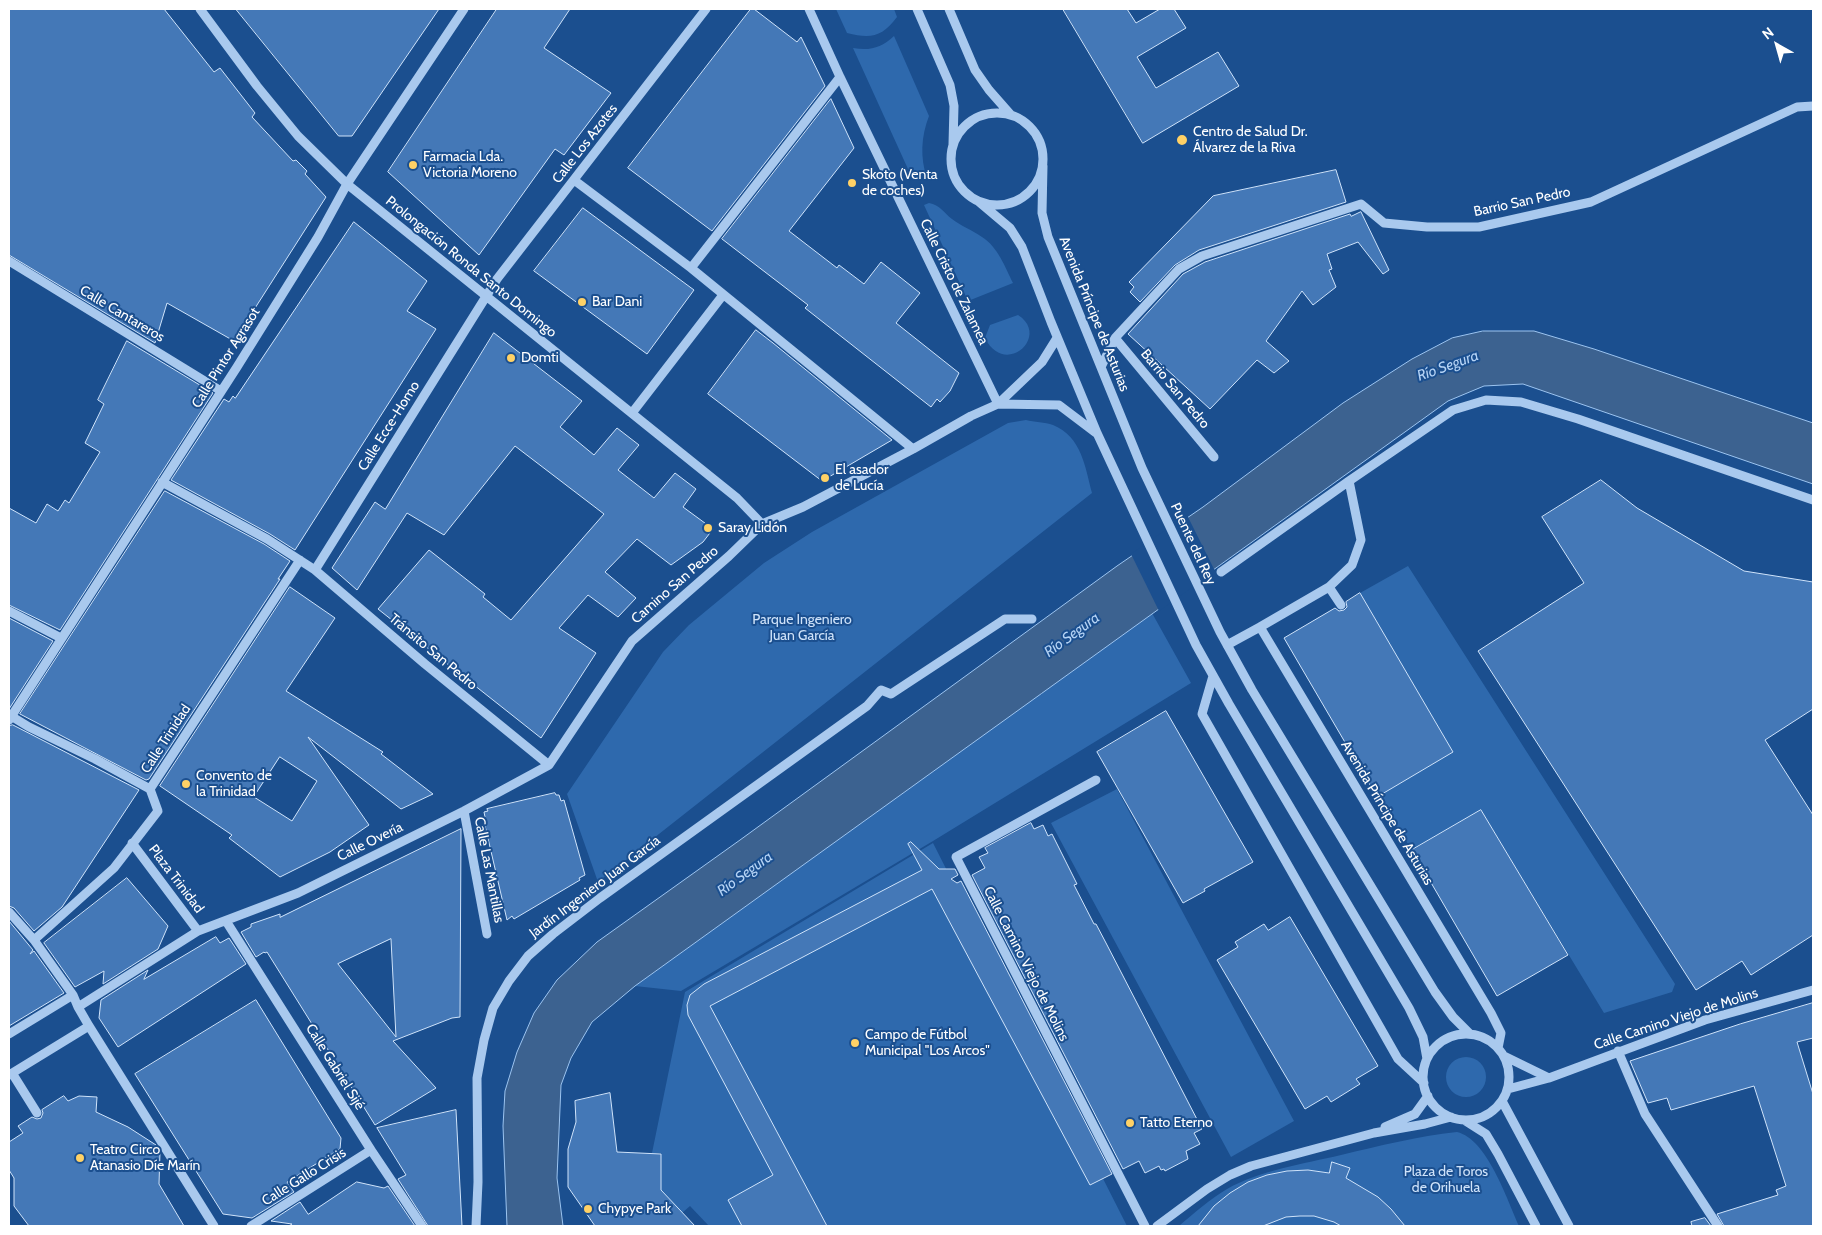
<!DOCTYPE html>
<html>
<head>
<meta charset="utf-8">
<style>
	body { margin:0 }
	#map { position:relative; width:1822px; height:1235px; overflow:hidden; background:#1b4f8f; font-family:Cabin,sans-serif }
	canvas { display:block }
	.frame { position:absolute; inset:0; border:10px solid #fff; pointer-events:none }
	.north { position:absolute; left:1752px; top:20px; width:50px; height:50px; -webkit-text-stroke:4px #1b4f8f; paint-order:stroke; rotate:322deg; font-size:14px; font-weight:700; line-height:20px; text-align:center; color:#fff }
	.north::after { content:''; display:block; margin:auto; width:18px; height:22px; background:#fff; clip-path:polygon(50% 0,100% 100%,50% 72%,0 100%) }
</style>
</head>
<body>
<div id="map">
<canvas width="1822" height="1235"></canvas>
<div class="frame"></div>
<div class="north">N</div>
</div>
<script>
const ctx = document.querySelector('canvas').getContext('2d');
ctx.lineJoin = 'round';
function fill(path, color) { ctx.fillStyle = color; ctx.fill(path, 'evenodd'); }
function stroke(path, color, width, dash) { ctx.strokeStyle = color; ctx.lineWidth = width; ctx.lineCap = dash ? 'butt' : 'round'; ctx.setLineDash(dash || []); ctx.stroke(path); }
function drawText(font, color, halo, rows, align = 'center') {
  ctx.font = font + ' Cabin,sans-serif'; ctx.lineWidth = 4; ctx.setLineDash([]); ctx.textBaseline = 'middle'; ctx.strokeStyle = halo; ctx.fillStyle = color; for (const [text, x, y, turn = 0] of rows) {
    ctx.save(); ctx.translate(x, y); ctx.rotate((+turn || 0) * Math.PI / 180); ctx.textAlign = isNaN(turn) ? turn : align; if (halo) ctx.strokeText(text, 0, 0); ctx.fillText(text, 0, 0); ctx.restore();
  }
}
fill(new Path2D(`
	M836,9H894L897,17C882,37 871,39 847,33Z
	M894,36L929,116C921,137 920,157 927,179L913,180L853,48C870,51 881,48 894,36Z
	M929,203C940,205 944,213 952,219C961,226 972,230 982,237C998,247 1005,267 1013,283L968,301L924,205Z
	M1018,315C1051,336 1005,378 985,338L990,325Z
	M1026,420C1034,422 1045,422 1053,425C1082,437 1085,467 1092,493L598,882L567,794L663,652L689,625L764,563L812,532L1008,423Z
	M1408,566L1675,984L1672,992L1604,1013L1481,810L1412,850L1377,797L1453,752L1360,593Z
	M1152,613L1191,683L933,841L681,991L635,986Z
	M1117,789L1294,1121L1231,1157L1051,823Z
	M933,843L1127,1226H709L690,1206L682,1213L661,1190V1153H652L685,992Z
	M1446 1077a20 20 0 1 1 40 0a20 20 0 1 1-40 0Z
	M1457,1132C1487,1139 1507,1199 1519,1226H1179C1194,1213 1210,1199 1227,1189C1261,1170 1303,1164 1341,1155C1379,1146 1418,1136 1457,1132Z`), '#2e69ad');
const water = new Path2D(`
	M1483,331H1534L1594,349L1813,423V484L1523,384L1484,386L1448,401L635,986L592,1022L571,1058L561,1085L557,1178L563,1226H507L503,1126L505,1091L517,1052L534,1013L557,980L597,942L740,840L1117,566L1203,507L1343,403L1412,359L1452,338Z`);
fill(water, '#3c6290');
stroke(water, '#9cc4f0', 1);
fill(new Path2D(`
	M1187,515L1215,571L1159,611L1131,554Z`), '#1b4f8f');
const building = new Path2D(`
	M9,9H164L214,72L220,68L255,113L252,117L293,161L296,160L307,171L305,174L326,197L234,341L167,303L155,343L9,255Z
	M236,9H439L352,136H339Z
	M497,9H570L544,48L611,93L564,155L555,149L479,255L388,172Z
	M751,9H754L797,42L801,37L825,86L712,231L628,168Z
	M1063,9H1127L1136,23L1160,9H1174L1186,28L1137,57L1156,88L1218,52L1239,86L1143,143Z
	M831,99L854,148L789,231L837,268L839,265L864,284L881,262L920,293L896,323L959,373L950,391L940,402L937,399L931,407L805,308L808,305L722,239Z
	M1336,170L1346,202L1199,250L1175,265L1140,302L1130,292L1134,287L1129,282L1213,196Z
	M583,208L694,290L647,354L534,271Z
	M1361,212L1389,270L1383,274L1358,242L1327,254L1332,269L1329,270L1336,287L1313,305L1302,291L1266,341L1289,361L1274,373L1257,360L1210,409L1128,334L1183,274L1205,262L1350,214L1351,216Z
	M354,222L427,281L407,311L436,329L295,550L270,534L171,480L224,399L229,402L233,396L235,398Z
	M756,330L773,343L892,440L822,481L708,394Z
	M494,333L582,401L560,427L594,455L617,428L639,445L618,470L654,498L675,473L696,489L683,507L713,529L703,542L671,565L637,539L605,572L636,598L618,617L588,595L559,628L596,653L541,738L378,609L429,550L485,594L483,597L511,620L604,514L515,446L444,535L407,513L357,590L332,568L375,502L385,509Z
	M127,341L213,393L60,630L9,605V508L36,523L47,504L58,511L65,500L69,503L100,452L85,443L104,404L98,400Z
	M1601,480L1637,508L1744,571L1813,582V709L1765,740L1813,815V935L1751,975L1742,961L1696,990L1478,651L1584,583L1542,517Z
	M165,491L264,544L290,561L278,579H280L149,779L146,780L20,714Z
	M290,587L335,618L286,691L383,752L381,754L433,794L401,809L308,737L369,825L330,852L280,877L229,838L232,835L160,786ZM280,757L317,781L292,821L254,797Z
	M1360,593L1453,752L1377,797L1284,638L1335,608L1339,611L1344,610L1347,607L1346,602Z
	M9,618L53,641L9,709Z
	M1166,711L1253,862L1204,889L1205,891L1183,903L1097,752Z
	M13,725L139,790L62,907L34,931L14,908L9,906V726Z
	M555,793L556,795H559L561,801L564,800L585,875L579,878L580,880L514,919L512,916L507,920L483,817H485L484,812L488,811L487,809Z
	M1481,810L1568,955L1497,996L1412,850Z
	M1031,823L1034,829L1043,825L1048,836L1052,834L1077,884L1074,885L1094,924H1096L1106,943L1202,1129L1194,1133L1200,1144L1186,1151L1188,1159L1165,1171L1164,1169L1161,1170L1159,1166L1145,1173L1139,1161L1123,1169L972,875L985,868L979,857L988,853L985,848Z
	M461,829L460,1017L452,1018L393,1041L436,1088L375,1125L267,952L265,953L264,952L256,957L241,932L251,927V924L280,914V917ZM391,939L396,1037L338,964Z
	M911,842L939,869H955L958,875L951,879L957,883L961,881L1112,1174L1090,1185L932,889L710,1006L827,1226H742L728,1200L773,1175L688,1015L687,1005L690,995L704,984L922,870L908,844Z
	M127,878L168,926L158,949L103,984L104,971L75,987L44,943Z
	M1290,917L1378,1066L1356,1079L1360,1084L1331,1102L1327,1096L1305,1109L1217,960L1238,947L1235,942L1264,924L1268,930Z
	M9,921L33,950L30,954L34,951L64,993L9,1026Z
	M216,937L220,943L229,938L246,964L118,1047L99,1018L101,1000L148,970L144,979Z
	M256,1000L341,1138L340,1149L287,1182L294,1192L252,1218L223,1214L135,1074Z
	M1813,1003V1038L1797,1042L1813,1094V1226H1724L1717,1214L1778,1195L1776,1190L1786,1186L1754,1086L1671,1110L1667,1098L1648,1103L1630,1061L1740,1024Z
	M610,1093L617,1152L661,1154V1190L695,1226H595L568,1187V1149L576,1122L575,1101Z
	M64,1096L68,1101L79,1096L97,1097L96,1112L128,1127L156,1145L160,1152L159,1184L184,1226H29L14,1206V1178L9,1170V1142L23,1133L18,1126L32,1117L37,1119L41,1118L43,1113L42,1110Z
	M456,1110L462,1226H428L398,1179L406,1175L377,1128Z
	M1332,1162L1350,1168L1346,1178L1378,1197L1391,1209L1405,1226H1341L1334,1222L1314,1216H1300L1286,1217L1263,1226H1198L1214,1206L1230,1193L1248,1182L1267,1175L1287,1171L1308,1170L1329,1173Z
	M357,1182L384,1188L388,1186L415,1226H289L292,1224L271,1221L300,1202L308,1214Z
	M1705,1218L1711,1226H1692L1691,1222Z`);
fill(building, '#4478b7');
stroke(building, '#cfe3fa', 1);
stroke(new Path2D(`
	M200,9L257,86L298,136L347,184L737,498L762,524
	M809,9L840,77L998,404
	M917,9L950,85L954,106L953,144
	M949,9L975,70L989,90L1011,115
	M951 159a46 46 0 1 1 92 0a46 46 0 1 1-92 0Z
	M1043,166L1042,213L1048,237L1142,468L1220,632L1252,690L1435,992L1453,1017L1470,1034
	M574,180L691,268L913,449
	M978,201L1010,228L1022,247L1051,322L1097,433L1196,645L1229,704L1409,1008L1423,1037L1427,1059
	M9,261L221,391
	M691,268L840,77
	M1115,338L1214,457
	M1101,367L1115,338L1179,269L1202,256L1361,204L1384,223L1427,227H1479L1591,202L1797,107L1813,106
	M998,404L1059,405L1096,433
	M632,413L723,295
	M162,482L267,539L315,570L425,664L549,765
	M315,570L497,279L706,9
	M1221,572L1349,481L1453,410L1486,400L1521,402L1578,419L1813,500
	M1329,587L1352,565L1361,540L1349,481
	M9,611L61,638
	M1260,627L1329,587L1341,605
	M1227,645L1260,627L1491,1013L1501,1033L1498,1048
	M1213,676L1202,714L1398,1059L1424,1083
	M11,716L29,727L95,759L150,789
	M9,720L237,367L318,237L347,184L464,9
	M1096,780L956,857L1145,1226
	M150,789L300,560
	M464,811L487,934
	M132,843L198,931
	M9,912L34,940L73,995L78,1007L89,1026L214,1226
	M226,921L371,1150L422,1226
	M34,940L114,868L158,811L150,789
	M78,1007L198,931L298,893L464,811L549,765L632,641L729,556L762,524L803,507L913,449L971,416L998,404L1042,362L1057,338
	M9,1034L73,995
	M1423 1077a43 43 0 1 1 86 0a43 43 0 1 1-86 0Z
	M1618,1051L1645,1114L1718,1226
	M1504,1056L1549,1078
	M12,1073L37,1113
	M9,1075L89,1026
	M1508,1089L1549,1078L1705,1020L1813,990
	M1502,1101L1569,1226
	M1464,1120L1486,1134L1498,1154L1536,1226
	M1385,1127L1415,1114L1428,1096
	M251,1226L371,1150
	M476,1226L478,1182L477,1078L484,1040L493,1008L509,981L528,956L553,934L600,898L867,706L881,690L891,694L1005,619H1032
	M1157,1226L1207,1189L1230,1175L1251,1166L1374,1133L1425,1124L1451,1117`), '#a9c9ee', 9);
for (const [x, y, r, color] of [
	[1182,140,6,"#ffd166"],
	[413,165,5,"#ffd166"],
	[852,183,5,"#ffd166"],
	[582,302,5,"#ffd166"],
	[511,358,5,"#ffd166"],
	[825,478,5,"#ffd166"],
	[708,528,5,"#ffd166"],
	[186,784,5,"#ffd166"],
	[855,1043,5,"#ffd166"],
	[1130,1123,5,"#ffd166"],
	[80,1158,5,"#ffd166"],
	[588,1209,5,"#ffd166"]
]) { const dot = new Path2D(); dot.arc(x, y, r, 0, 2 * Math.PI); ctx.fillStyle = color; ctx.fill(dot); stroke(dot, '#1b4f8f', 2); }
drawText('14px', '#fff', '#1b4f8f', [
	["Centro de Salud Dr.",1193,132],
	["Álvarez de la Riva",1193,148],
	["Farmacia Lda.",423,157],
	["Victoria Moreno",423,173],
	["Skoto (Venta",862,175],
	["de coches)",862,191],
	["Bar Dani",592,302],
	["Domti",521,358],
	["El asador",835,470],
	["de Lucía",835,486],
	["Saray Lidón",718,528],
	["Convento de",196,776],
	["la Trinidad",196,792],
	["Campo de Fútbol",865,1035],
	["Municipal \"Los Arcos\"",865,1051],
	["Tatto Eterno",1140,1123],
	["Teatro Circo",90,1150],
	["Atanasio Díe Marín",90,1166],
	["Chypye Park",598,1209]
], 'left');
drawText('14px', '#fff', '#1b4f8f', [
	["Calle Los Azotes",585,144,-52],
	["Barrio San Pedro",1522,202,-12],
	["Prolongación Ronda Santo Domingo",471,267,39],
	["Calle Cristo de Zalamea",954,282,64],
	["Calle Cantareros",122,314,31],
	["Avenida Príncipe de Asturias",1094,314,68],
	["Calle Pintor Agrasot",226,358,-58],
	["Barrio San Pedro",1175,389,50],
	["Calle Ecce-Homo",389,426,-58],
	["Puente del Rey",1193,544,65],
	["Camino San Pedro",675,585,-41],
	["Tránsito San Pedro",433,652,40],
	["Calle Trinidad",166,739,-57],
	["Avenida Príncipe de Asturias",1387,813,59],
	["Calle Overía",370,842,-26],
	["Calle Las Mantillas",489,870,79],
	["Plaza Trinidad",176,879,53],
	["Jardín Ingeniero Juan García",595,887,-37],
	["Calle Camino Viejo de Molins",1026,964,63],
	["Calle Camino Viejo de Molins",1676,1019,-18],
	["Calle Gabriel Sijé",335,1067,58],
	["Calle Gallo Crisis",304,1177,-32]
]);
drawText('14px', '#cfe3fa', '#1b4f8f', [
	["Parque Ingeniero",802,620],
	["Juan García",802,636],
	["Plaza de Toros",1446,1172],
	["de Orihuela",1446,1188]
]);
drawText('italic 15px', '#b5d3f5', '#1b4f8f', [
	["Río Segura",1448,366,-20],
	["Río Segura",1072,635,-36],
	["Río Segura",745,874,-36]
]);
</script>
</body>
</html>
